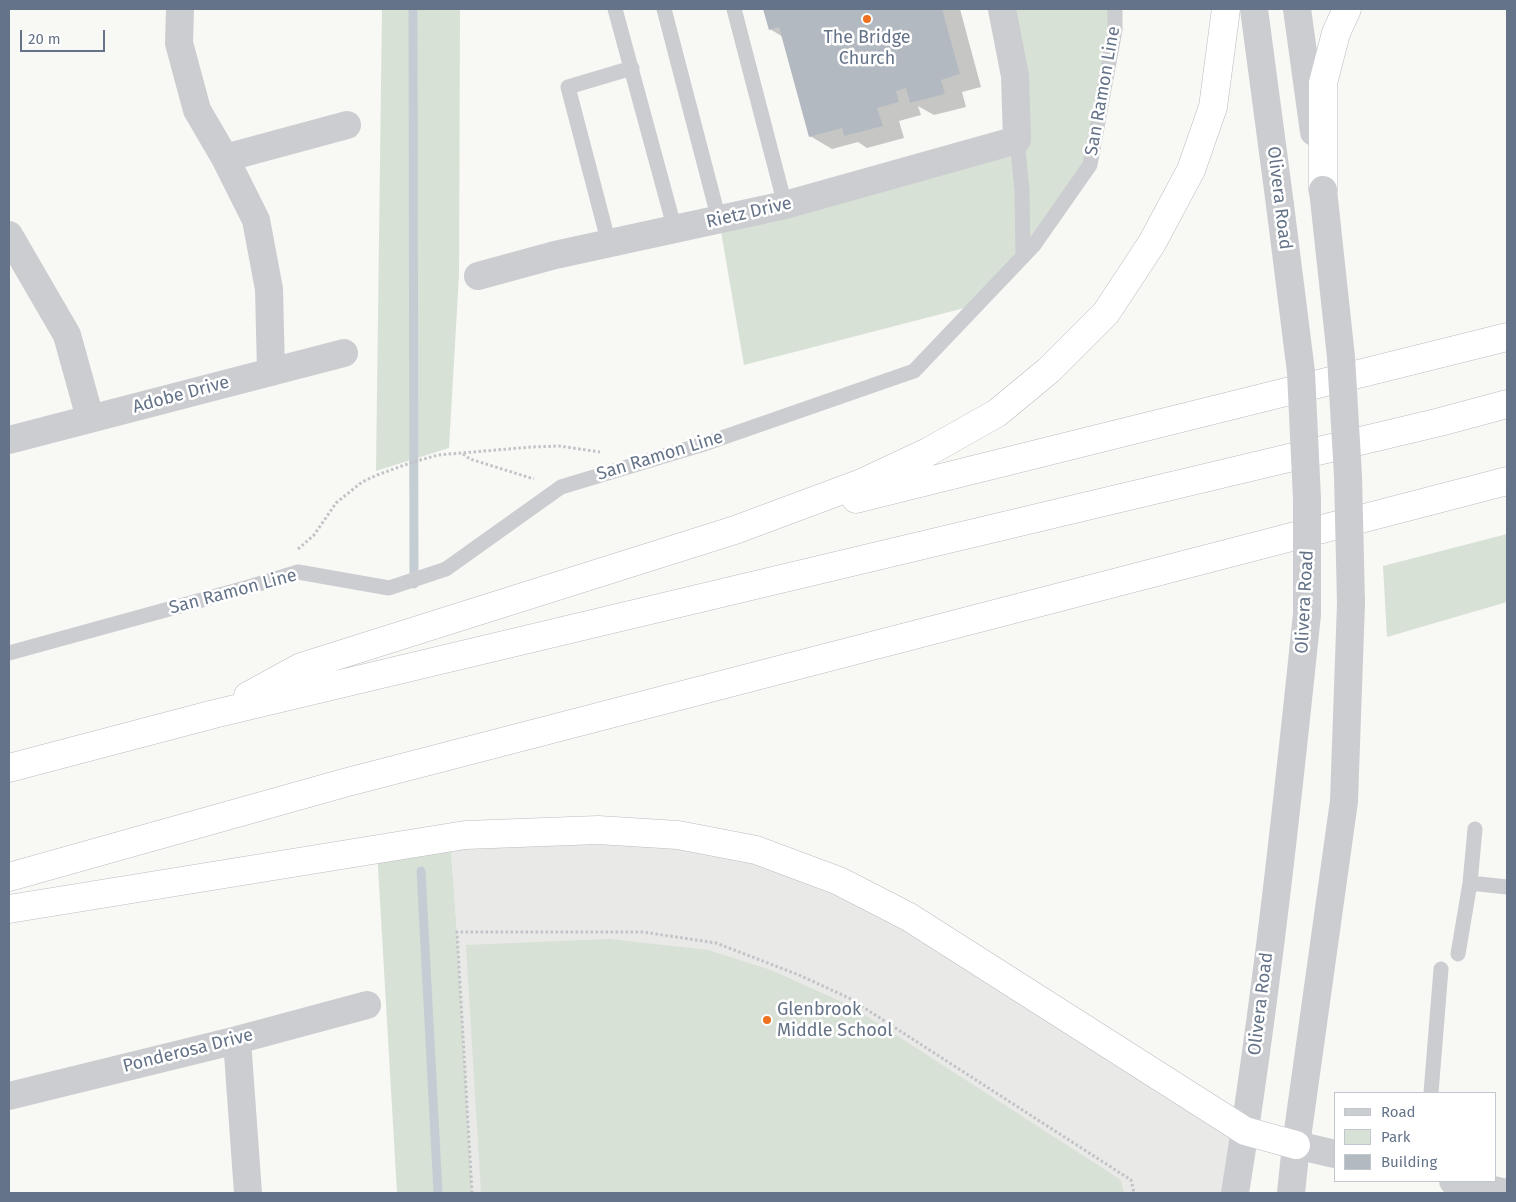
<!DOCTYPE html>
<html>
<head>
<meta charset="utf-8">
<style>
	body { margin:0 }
	#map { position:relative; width:1516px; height:1202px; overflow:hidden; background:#f8f8f5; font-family:"Fira Sans",sans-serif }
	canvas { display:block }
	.frame { position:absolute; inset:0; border:10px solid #657388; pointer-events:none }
	.legend { position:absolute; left:1334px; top:1092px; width:162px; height:90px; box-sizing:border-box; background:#fff; border:1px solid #c1c7cf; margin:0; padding:6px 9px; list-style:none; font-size:15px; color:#657388 }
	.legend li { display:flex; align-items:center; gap:10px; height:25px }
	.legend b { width:25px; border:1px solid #c1c7cf }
	.scale { position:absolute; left:20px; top:30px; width:85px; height:22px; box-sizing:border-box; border:2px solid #657388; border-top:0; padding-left:6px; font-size:15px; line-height:18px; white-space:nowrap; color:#657388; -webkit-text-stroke:4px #fff; paint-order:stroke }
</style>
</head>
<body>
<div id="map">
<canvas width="1516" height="1202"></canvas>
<div class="frame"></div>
<ul class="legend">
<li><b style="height:6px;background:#cbcdd1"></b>Road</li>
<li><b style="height:14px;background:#d8e1d6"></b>Park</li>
<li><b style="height:14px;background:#b3b9c0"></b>Building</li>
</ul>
<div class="scale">20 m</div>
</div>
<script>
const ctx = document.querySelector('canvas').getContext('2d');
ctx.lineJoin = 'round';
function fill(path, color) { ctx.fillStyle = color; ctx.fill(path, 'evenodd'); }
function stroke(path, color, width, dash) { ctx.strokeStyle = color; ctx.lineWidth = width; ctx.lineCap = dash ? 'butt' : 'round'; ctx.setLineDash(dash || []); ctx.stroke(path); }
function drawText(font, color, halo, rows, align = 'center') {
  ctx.font = font + ' "Fira Sans",sans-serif'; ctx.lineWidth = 5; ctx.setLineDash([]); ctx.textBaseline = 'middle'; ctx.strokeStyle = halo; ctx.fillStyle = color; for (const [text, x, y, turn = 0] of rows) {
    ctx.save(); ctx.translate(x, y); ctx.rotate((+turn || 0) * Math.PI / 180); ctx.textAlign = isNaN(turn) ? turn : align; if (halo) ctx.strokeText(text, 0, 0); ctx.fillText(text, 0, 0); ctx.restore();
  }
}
fill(new Path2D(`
	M598,830L839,881L1245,1131L1235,1193H472L457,932L450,838Z`), '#e9e9e8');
fill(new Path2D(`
	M382,9H460L459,275L449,448L376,471Z
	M1002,9H1115L1090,165L976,305L744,365L719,220L1017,140Z
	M1507,534V602L1387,637L1383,566Z
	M450,838L457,932L472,1193H397L377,850Z
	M609,939L708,950L771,970L851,1006L1121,1180L1124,1193H481L466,945Z`), '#d8e1d6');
fill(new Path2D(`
	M764,9H960L981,87L962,92L966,107L934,115L918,106L921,115L899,121L904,138L867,148L858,142L832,149L810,136L783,37L770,29Z`), '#0003');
stroke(new Path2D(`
	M413,9L414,584
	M421,871L438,1193`), '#c4cdd3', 9);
fill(new Path2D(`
	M763,9H942L960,74L941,80L945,94L910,103L906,88L896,91L899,102L877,108L883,126L844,136L842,128L809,137L779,27L769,30Z`), '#b3b9c0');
const motorway = new Path2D(`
	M1323,190V83L1336,33L1347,9
	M856,499L1507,337
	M248,696L301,667L735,530L864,482L928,452L997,413L1049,370L1106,313L1152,243L1191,170L1213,107L1226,9
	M9,768L214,714L1440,422L1507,404
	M9,877L344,783L1507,481
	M9,909L465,835L598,830L678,835L756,850L839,881L909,917L1245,1131L1296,1145`);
stroke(motorway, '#babdc1', 29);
stroke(new Path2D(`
	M463,454L470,459L534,479
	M298,549L314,535L336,503L362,482L377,475L413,462L438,455L531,447L559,446L600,452
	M472,1193L457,932H643L716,943L799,975L849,998L1131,1180L1134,1193`), '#c1c3c6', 3, [2.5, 2.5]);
stroke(new Path2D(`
	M615,9L675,230
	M664,9L719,220
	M734,9L785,205
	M1017,140L1022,190L1023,256
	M609,244L568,87L632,68
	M9,653L249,587L298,572L389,588L446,569L561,487L707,443L914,371L1034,245L1090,165L1115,30V9
	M1475,829L1470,883L1507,887
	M1458,954L1470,883
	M1431,1093L1441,969`), '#cbcdd1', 15);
stroke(new Path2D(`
	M180,9L179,43L197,110L225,158L256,220L269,289L271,372
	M225,158L347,125
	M9,235L67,335L90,418
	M478,276L555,255L785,205L1017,140L1015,76L1002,9
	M9,440L344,353
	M237,1040L248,1193
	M9,1096L237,1040L367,1005
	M1296,1145L1335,1154
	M1453,1181L1506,1193`), '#cbcdd1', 28);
stroke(new Path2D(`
	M1254,9L1280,205
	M1297,9L1314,132
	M1235,1193C1266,1001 1287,807 1307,614
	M1291,1193L1296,1145L1344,801L1351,603`), '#cbcdd1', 28);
stroke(motorway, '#fff', 28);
stroke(new Path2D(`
	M1323,190L1341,357L1348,476L1351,603
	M1280,205L1301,372L1307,499V614`), '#cbcdd1', 28);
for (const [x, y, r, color] of [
	[867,19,5,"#ed7120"],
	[767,1020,5,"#ed7120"]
]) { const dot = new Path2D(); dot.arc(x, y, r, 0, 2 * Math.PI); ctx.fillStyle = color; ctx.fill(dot); stroke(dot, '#fff', 2); }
drawText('18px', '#657388', '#fff', [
	["The Bridge",867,38],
	["Church",867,59],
	["Glenbrook",777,1010,"left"],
	["Middle School",777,1031,"left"]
]);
drawText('18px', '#657388', '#fff', [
	["San Ramon Line",1103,91,-80],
	["Olivera Road",1279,198,83],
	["Rietz Drive",749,213,-13],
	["Adobe Drive",181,395,-15],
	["San Ramon Line",660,456,-17],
	["San Ramon Line",233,592,-15],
	["Olivera Road",1305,602,-87],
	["Olivera Road",1261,1004,-83],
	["Ponderosa Drive",188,1051,-14]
]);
</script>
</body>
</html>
